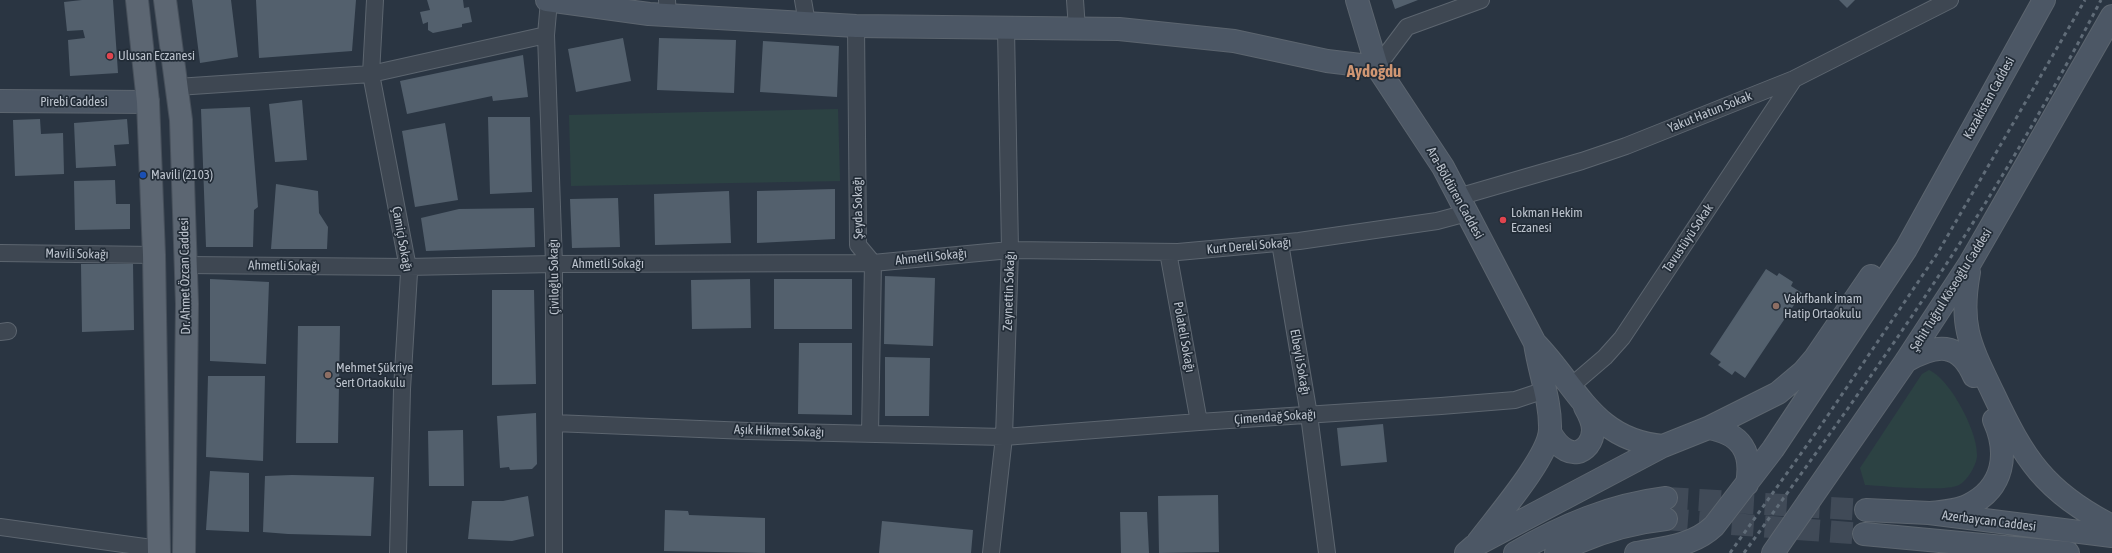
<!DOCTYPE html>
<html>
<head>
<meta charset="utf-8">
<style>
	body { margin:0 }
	canvas { display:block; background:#2a3542 }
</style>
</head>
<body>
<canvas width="2112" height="553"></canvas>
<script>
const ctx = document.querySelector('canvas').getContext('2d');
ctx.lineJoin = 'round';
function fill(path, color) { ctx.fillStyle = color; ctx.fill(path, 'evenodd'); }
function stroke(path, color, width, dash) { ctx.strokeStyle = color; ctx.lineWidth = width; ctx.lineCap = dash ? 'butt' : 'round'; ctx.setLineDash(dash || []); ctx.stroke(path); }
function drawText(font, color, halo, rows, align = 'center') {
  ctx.font = font + ' "Asap Condensed",sans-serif'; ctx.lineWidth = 3.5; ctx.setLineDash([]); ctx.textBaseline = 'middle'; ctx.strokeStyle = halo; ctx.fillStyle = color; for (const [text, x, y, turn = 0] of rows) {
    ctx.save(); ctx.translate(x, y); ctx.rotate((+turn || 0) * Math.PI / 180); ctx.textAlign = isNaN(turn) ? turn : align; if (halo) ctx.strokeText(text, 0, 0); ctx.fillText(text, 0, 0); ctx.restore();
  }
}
fill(new Path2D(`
	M838,109L840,181L571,186L569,115Z
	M1929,370C1950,379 1978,432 1977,455C1977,465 1967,481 1959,485C1946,492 1883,486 1865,485L1860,468L1922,374Z`), '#2c4243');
fill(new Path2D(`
	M82,0H113L118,73L70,76L68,40L85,38L83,30L67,31L64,2Z
	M192,0H231L238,57L200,63Z
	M256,0H356L352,51L259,58Z
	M427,0H463L464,8L469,7L472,22L462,24V27L433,33L428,30V22L423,24L420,12L430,10Z
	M1392,0H1418L1395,9Z
	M1839,0H1855L1847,8Z
	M623,38L631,81L576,92L568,49Z
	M659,38L736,40L734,93L657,90Z
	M763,41L839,46L837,97L760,92Z
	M523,55L528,97L493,101L492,96L407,114L400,81Z
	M302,100L307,160L275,162L269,104Z
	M250,107L258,207L254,210L253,247H206L201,109Z
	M488,117H530L532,192L490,194Z
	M40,119L41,134L63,133L64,174L15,176L13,120Z
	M127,119L129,144L114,145L116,166L76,168L74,123Z
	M445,123L458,200L415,207L402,131Z
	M115,180L116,204H130V229L75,230L74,181Z
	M276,184L318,191L319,213L328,227L327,249H271Z
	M835,189V239L757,243V191Z
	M729,191L731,243L655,245L654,194Z
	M618,198L620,247L572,248L570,199Z
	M534,208L535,247L426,251L421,218L459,209Z
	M81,264H133L134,330L82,332Z
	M1766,269L1777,276L1779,273L1793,282L1791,286L1802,293L1745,378L1735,371L1732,375L1718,365L1721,362L1710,354Z
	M885,276L935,278L933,346L884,344Z
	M210,279L269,282L266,364L210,361Z
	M750,279L751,328L692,329L691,280Z
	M774,279H852V329H774Z
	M492,290H534L536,384L492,385Z
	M298,326H340L338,443H296Z
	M799,343H852V415L798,414Z
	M885,357L930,358L929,416H885Z
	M208,376H265L263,461L206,457Z
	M536,413L537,464L532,469L510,470L509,467L500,468L497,416Z
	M1383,424L1387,462L1341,466L1337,428Z
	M463,430L464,486H429L428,431Z
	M210,471L249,473V532L206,530Z
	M292,475L374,477L371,536L288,534L263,532L265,476Z
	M1218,495L1219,552L1159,553L1158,496Z
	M528,496L534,536L512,541L468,539L472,501H503Z
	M665,510L688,511L689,515L765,518V553L664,551Z
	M1120,512H1147L1149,553H1121Z
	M882,521L973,530L971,553H879Z`), '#53606d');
stroke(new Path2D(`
	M1666,498L1866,510
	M1666,519L1864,534`), '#404a57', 22, [22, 11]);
const street = new Path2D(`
	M375,0L371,74L409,273L402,389L398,553
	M667,0L668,16
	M803,0L807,23
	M1075,0L1077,29
	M549,1L546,35L554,264V553
	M856,26L858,245L873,263L870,434
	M1377,67L1407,27L1481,0
	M177,87L371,74L546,35
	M1458,197L1582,161L1626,146L1794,79L1950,0
	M1280,243L1309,415L1327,553
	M1168,252L1199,422
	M0,253L154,255
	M186,265L407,267L554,264L873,263L1010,250L1178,252L1299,241L1437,221L1467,213
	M0,332L8,331
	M1570,387L1605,357L1622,338L1794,79
	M554,423L748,431L1004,437L1199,422L1441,406L1515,400L1545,390
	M0,527L159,549
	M991,553L1004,437L1010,250L1006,29`);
const secondary = new Path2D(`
	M547,0L649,14L856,26L1119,29L1234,41L1327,61L1377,67
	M1357,0L1377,67L1443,167L1535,343C1578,387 1593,440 1663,446
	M0,101L148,102
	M1969,272C1959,326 1970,345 1993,393C2024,459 2045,492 2112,526
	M1906,361C1936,344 1959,341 1974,376
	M1708,428C1741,433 1753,452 1747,484
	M1550,432C1557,446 1574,462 1588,445C1591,441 1593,435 1593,430C1593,422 1589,414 1585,407
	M1866,510L1929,513L2112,536
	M1929,513C1942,512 1957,511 1969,505C2004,488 2009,453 1994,420
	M1864,534L2068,553
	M1478,542C1495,519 1549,457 1550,430C1551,401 1539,372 1535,343
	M1466,553L1474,546L1663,446L1708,428L1778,393L1803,372L1815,358L1871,276
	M1515,553C1563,525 1611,505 1666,498
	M1556,553C1590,535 1628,523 1666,519
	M1636,553C1664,548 1693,546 1714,526L1773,449L1906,249L2044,0
	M1773,553L1906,361L1970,263L2112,16`);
const primary = new Path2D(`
	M137,0L148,102L154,255L159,553
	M165,0L181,120L187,304L184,553`);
stroke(street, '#5c656f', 18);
stroke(secondary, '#5c656f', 24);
stroke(primary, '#47505b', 24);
stroke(street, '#3e4752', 16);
stroke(secondary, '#4c5765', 22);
stroke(primary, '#5c6672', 22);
stroke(new Path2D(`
	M1730,553L1822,424L1937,254L2085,0
	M1744,553C1813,457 1883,362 1947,263C2003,178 2054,90 2101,0`), '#606c78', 3, [4, 4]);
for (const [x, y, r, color] of [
	[110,56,4,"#e0444e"],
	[143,175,4,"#1a4fb4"],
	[1503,220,4,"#e0444e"],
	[1776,306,4,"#8d6e63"],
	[328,375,4,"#8d6e63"]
]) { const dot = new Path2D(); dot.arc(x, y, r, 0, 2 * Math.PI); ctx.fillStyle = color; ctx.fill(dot); stroke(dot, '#222c37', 1.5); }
drawText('13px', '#bbc2cc', '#222c37', [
	["Ulusan Eczanesi",118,56],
	["Mavili (2103)",151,175],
	["Lokman Hekim",1511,213],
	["Eczanesi",1511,228],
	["Vakıfbank İmam",1784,299],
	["Hatip Ortaokulu",1784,314],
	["Mehmet Şükriye",336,368],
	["Sert Ortaokulu",336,383]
], 'left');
drawText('13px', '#bbc2cc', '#222c37', [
	["Kazakistan Caddesi",1989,98,-61],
	["Pirebi Caddesi",74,102],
	["Yakut Hatun Sokak",1710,112,-22],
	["Ara-Böldüren Caddesi",1455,193,61],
	["Şeyda Sokağı",858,208,-91],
	["Tavustüyü Sokak",1688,238,-56],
	["Çamiçi Sokağı",402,239,80],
	["Kurt Dereli Sokağı",1249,246,-5],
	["Mavili Sokağı",77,254,1],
	["Ahmetli Sokağı",931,257,-6],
	["Ahmetli Sokağı",608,264],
	["Ahmetli Sokağı",284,266,1],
	["Dr. Ahmet Özcan Caddesi",185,276,-91],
	["Çiviloğlu Sokağı",554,277,-91],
	["Şehit Tuğrul Köseoğlu Caddesi",1951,290,-58],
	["Zeynettin Sokağı",1009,291,-88],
	["Polateli Sokağı",1184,337,80],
	["Elbeyli Sokağı",1300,362,80],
	["Çimendağ Sokağı",1275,417,-4],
	["Aşık Hikmet Sokağı",779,431,2],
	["Azerbaycan Caddesi",1989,521,7]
]);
drawText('bold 17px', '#cf9673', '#222c37', [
	["Aydoğdu",1374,72]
]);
</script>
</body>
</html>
